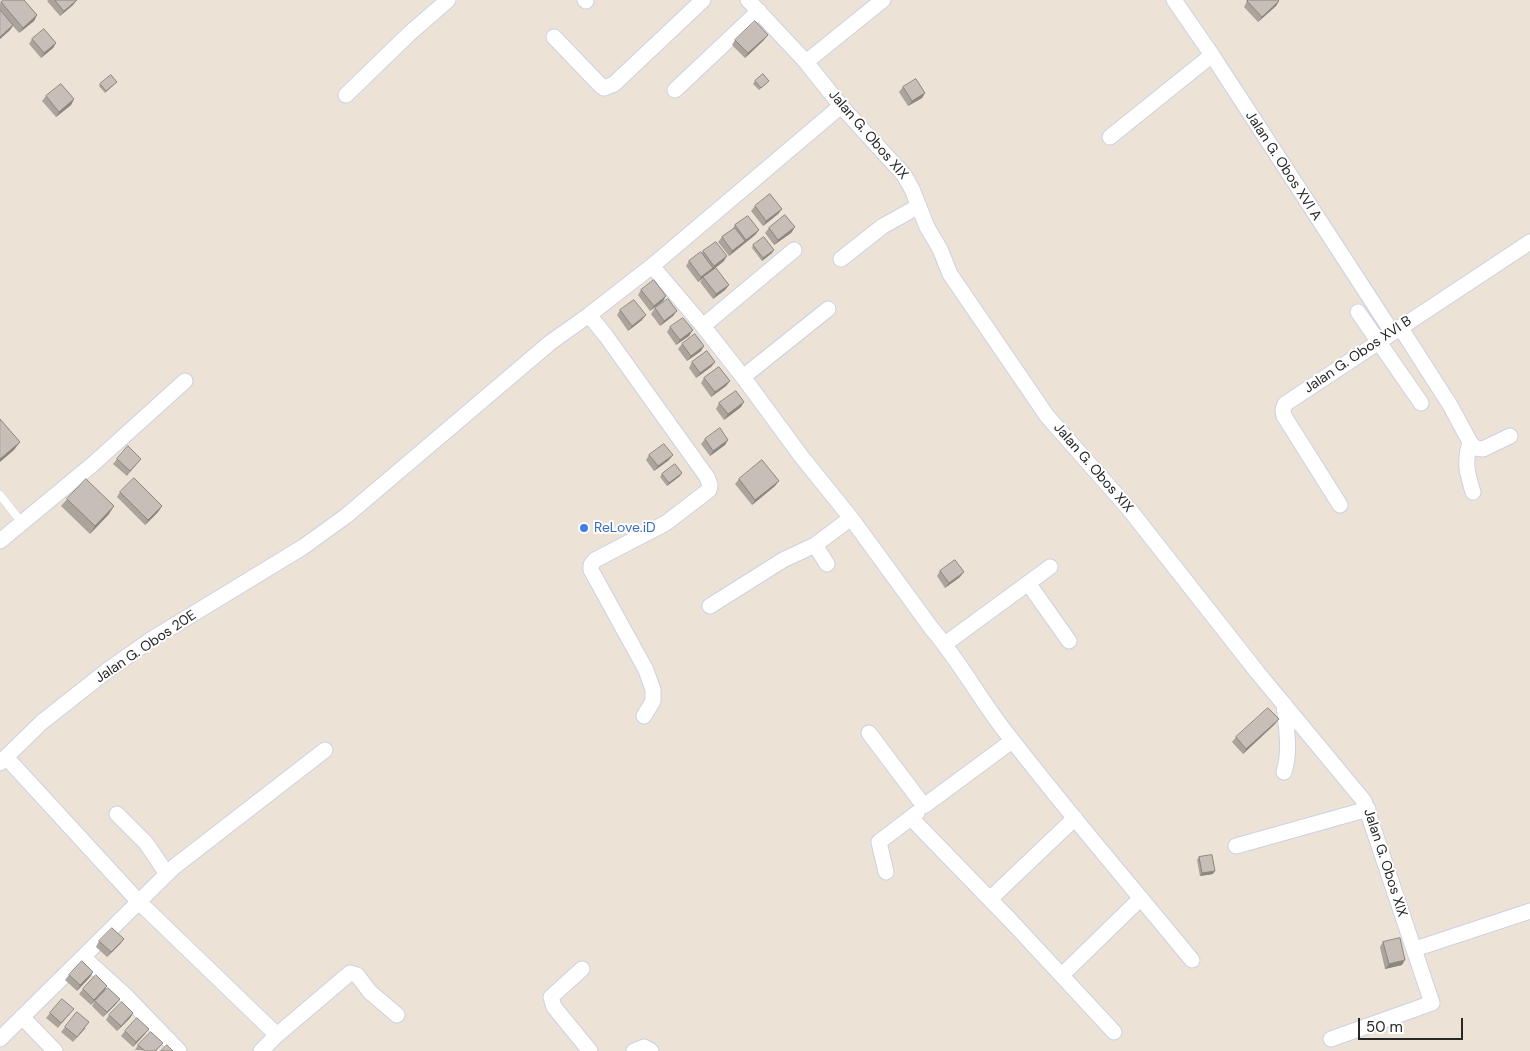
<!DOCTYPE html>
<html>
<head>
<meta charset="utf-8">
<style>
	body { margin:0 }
	#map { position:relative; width:1530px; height:1051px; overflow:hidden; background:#ece2d6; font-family:"DM Sans",sans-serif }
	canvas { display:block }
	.scale { position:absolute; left:1358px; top:1018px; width:105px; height:22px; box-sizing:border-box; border:2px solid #272727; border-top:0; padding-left:6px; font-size:15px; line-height:18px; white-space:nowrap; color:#272727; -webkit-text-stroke:4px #fff; paint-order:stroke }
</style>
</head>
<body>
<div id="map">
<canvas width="1530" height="1051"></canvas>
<div class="scale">50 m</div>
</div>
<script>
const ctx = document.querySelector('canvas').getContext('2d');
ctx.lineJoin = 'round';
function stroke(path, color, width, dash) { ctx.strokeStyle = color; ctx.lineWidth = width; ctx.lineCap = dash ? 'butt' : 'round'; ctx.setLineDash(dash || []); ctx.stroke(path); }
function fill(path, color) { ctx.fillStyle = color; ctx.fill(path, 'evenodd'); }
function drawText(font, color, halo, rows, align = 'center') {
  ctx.font = font + ' "DM Sans",sans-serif'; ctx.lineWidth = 4; ctx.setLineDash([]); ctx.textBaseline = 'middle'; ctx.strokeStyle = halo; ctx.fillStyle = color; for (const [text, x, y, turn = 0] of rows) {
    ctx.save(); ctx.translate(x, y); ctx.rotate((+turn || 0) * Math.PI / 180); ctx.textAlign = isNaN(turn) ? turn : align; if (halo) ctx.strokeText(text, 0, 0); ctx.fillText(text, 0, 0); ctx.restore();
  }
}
const service = new Path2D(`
	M0,495L22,523`);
const minor = new Path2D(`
	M585,0L586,1
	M748,0L806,62L841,106L904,175L912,189L927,227L940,249L950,274L1047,416L1129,509L1258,673L1364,801L1432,1003L1331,1039
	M1174,0L1212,55L1392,332
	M554,37L601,86L604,88L614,84L703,0
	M806,62L883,0
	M675,90L759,11
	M346,95L410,33L448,0
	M1110,137L1212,55
	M841,259L883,226L919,206
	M652,266L703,326L743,377L801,456L851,518L932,629C962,664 983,705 1012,740C1070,815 1132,887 1192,960
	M1358,312L1421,403
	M589,315L606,336L707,477L710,485L709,490L666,523L595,560L591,565V570L646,670L653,690V701L644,716
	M703,326L794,250
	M1400,327L1450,405L1470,442L1475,448L1483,449L1510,436
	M743,377L828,309
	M1470,442C1464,462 1467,473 1473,492
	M1340,505L1284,416L1283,410L1285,404L1530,242
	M0,541L93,464L185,381
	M815,545L827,564
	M1028,583L1069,641
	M710,606L783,560L815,545L851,518
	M945,644L1050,567
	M1284,704C1286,728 1291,749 1284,772
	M869,733L924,806L1012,741
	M6,757L139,902L277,1035
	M0,763L42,722L108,670L152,639L303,547L346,516L551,342L589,315L652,266L841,106
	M117,814L146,843L167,874
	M911,818L1012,922L1114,1032
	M1236,846L1368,809
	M886,872L879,842L917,813
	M990,899L1075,818
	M1415,949L1530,911
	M83,957L124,994L179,1051
	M582,969L551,997L554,1007L590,1051
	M1062,975L1141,898
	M22,1017L55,1051
	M0,1039L174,867L325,750
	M261,1051L277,1035L350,973L357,975L370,992L397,1015
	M634,1051L644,1047L651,1051`);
stroke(service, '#ccd1e3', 9);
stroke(minor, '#ccd1e3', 17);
stroke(service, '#fff', 8);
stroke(minor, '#fff', 15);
fill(new Path2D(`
	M48,0H76L73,5L60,16L47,1Z
	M1247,1H1279L1276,6L1258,22L1244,7Z
	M1,2L37,15L34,21L19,33L13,26L10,30L0,39V4Z
	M32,39L56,43L53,48L41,58L29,44Z
	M735,40H764L745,58L732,45Z
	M755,81L767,83L759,90L753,84Z
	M117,82L115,84L105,93L99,86L100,84Z
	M903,87L925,93L922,98L908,106L899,92Z
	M46,96L74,99L71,105L56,117L42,101Z
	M755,206L782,209L778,214L763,226L751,211Z
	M735,225L759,230L755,235L729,256L718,242L722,237L732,230Z
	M795,227L791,233L774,245L765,233L769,228Z
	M753,245L772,253L762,261L752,248Z
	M703,251L724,261L710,272L729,285L725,290L713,299L700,282L703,278L698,282L686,266L689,261L702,253Z
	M641,290L666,296L663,301L650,311L638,295Z
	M655,308L673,316L660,326L651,314Z
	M620,310L642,320L628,331L617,315Z
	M670,327L689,336L676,345L667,332Z
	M682,344L704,346L701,351L687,361L678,349Z
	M692,362H715L711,367L696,378L689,368Z
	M704,378L730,381L726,386L711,397L701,383Z
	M719,403L741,407L724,420L716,409Z
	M705,439L728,440L725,445L710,456L701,444Z
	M649,455L669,460L654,471L646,460Z
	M117,459H141L127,476L113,464Z
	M662,474L680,476L667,486L660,477Z
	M739,479L775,486L752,505L735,484Z
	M120,492L162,506L158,512L145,525L117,497Z
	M67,499L109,514L90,534L61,506Z
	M940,571L960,577L945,588L937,576Z
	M1275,724L1243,754L1232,742L1236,737Z
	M1199,857L1213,874L1200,876L1197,860Z
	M124,939L120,944L107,957L96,947L99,941Z
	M1383,942L1402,965L1385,969L1380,947Z
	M93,972L90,977L77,991L65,980L69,975Z
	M107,986L104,991L91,1005L79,994L83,989Z
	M120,999L116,1004L103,1017L92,1006L95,1001Z
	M74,1009L58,1028L46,1018L50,1013Z
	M133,1013L130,1018L117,1031L106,1020L109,1015Z
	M65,1027L86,1028L73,1042L61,1032Z
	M125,1031L145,1034L133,1047L121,1036Z
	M163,1043L156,1051L135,1050L138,1045Z`), '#aba49d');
fill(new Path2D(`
	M77,0L73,5L60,16L64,11Z
	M1279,1L1276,6L1258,22L1262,17Z
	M37,15L34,21L19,33L23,28Z
	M13,25L10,30L0,39V37Z
	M768,35L764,40L745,58L748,53Z
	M56,43L53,48L41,58L44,53Z
	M925,93L922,98L908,106L912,101Z
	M74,99L71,105L56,117L59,112Z
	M782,209L778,214L763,226L766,221Z
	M795,227L791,233L774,245L778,240Z
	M759,230L755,235L729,256L732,251Z
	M774,250L772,253L762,261L763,258Z
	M727,256L724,261L698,282L701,277Z
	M729,285L725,290L713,299L716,294Z
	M666,296L663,301L650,311L654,306Z
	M677,311L673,316L660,326L664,321Z
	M646,315L642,320L628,331L632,326Z
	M693,330L689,336L676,345L680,340Z
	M704,346L701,351L687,361L691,356Z
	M715,362L711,367L696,378L700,373Z
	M730,381L726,386L711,397L715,392Z
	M744,402L741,407L724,420L728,414Z
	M728,440L725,445L710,456L713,451Z
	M20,442L14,450L0,462V459Z
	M673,455L669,460L654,471L658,466Z
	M682,473L680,476L667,486L669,483Z
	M779,481L775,486L752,505L755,500Z
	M114,506L109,514L90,534L95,526Z
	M162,506L158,512L145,525L148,520Z
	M964,572L960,577L945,588L949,583Z
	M1279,719L1275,724L1243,754L1246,749Z
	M1215,871L1213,874L1200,876L1202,873Z
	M124,939L120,944L107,957L111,952Z
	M1405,960L1402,965L1385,969L1389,964Z
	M93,972L90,977L77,991L80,985Z
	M107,986L104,991L91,1005L94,1000Z
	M120,999L116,1004L103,1017L107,1012Z
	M133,1013L130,1018L117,1031L121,1026Z
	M149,1029L145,1034L133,1047L136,1042Z`), '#8b8680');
const building = new Path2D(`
	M4,0H24L37,15L23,28L1,2Z
	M55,0H77L64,11Z
	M1249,0H1278L1279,1L1262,17L1247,1Z
	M0,10L13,25L0,37Z
	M755,21L768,35L748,53L735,40Z
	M44,29L56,43L44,53L32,39Z
	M763,74L769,81L761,88L755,81Z
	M111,75L117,82L106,91L100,84Z
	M916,79L925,93L912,101L903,87Z
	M61,84L74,99L59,112L46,96Z
	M770,194L782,209L766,221L755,206Z
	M785,215L795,227L778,240L769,228Z
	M748,216L759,230L746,240L735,225Z
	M735,228L745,241L732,251L722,237Z
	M764,237L774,250L763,258L753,245Z
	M716,242L727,256L714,266L703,251Z
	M701,252L713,268L701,277L689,261Z
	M716,268L729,285L716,294L703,277Z
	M654,280L666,296L654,306L641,290Z
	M668,299L677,311L664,321L655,308Z
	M634,300L646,315L632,326L620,310Z
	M683,318L693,330L680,340L670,327Z
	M695,334L704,346L691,356L682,344Z
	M707,351L715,362L700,373L692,362Z
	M719,367L730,381L715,392L704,378Z
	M736,391L744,402L728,414L719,403Z
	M0,419L20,442L0,459Z
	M720,428L728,440L713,451L705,439Z
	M664,444L673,455L658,466L649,455Z
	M128,446L141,459L130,471L117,459Z
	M762,460L779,481L755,500L739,479Z
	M675,464L682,473L669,483L662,474Z
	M134,478L162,506L148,520L120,492Z
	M86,479L114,506L95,526L67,499Z
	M955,560L964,572L949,583L940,571Z
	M1268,708L1279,719L1246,749L1236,737Z
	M1212,855L1215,871L1202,873L1199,857Z
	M112,928L124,939L111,952L99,941Z
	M1400,938L1405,960L1389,964L1383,942Z
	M82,961L93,972L80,985L69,975Z
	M96,975L107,986L94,1000L83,989Z
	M108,988L120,999L107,1012L95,1001Z
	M62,999L74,1009L61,1023L50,1013Z
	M122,1002L133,1013L121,1026L109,1015Z
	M77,1012L89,1022L77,1037L65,1027Z
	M137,1018L149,1029L136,1042L125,1031Z
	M151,1032L163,1043L155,1051H145L138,1045Z
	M167,1045L173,1051H161Z`);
fill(building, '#c7bfb7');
stroke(building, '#8b8680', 1);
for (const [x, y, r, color] of [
	[584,528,5,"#3f7fe0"]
]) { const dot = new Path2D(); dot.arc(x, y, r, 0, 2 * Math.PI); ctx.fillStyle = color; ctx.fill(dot); stroke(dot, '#fff', 2); }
drawText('14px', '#272727', '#fff', [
	["Jalan G. Obos XIX",868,135,49],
	["Jalan G. Obos XVI A",1283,166,57],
	["Jalan G. Obos XVI B",1358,355,-34],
	["Jalan G. Obos XIX",1093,468,49],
	["Jalan G. Obos 20E",146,647,-34],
	["Jalan G. Obos XIX",1385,863,72]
]);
drawText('14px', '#366cbe', '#fff', [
	["ReLove.iD",594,528]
], 'left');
</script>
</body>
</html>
